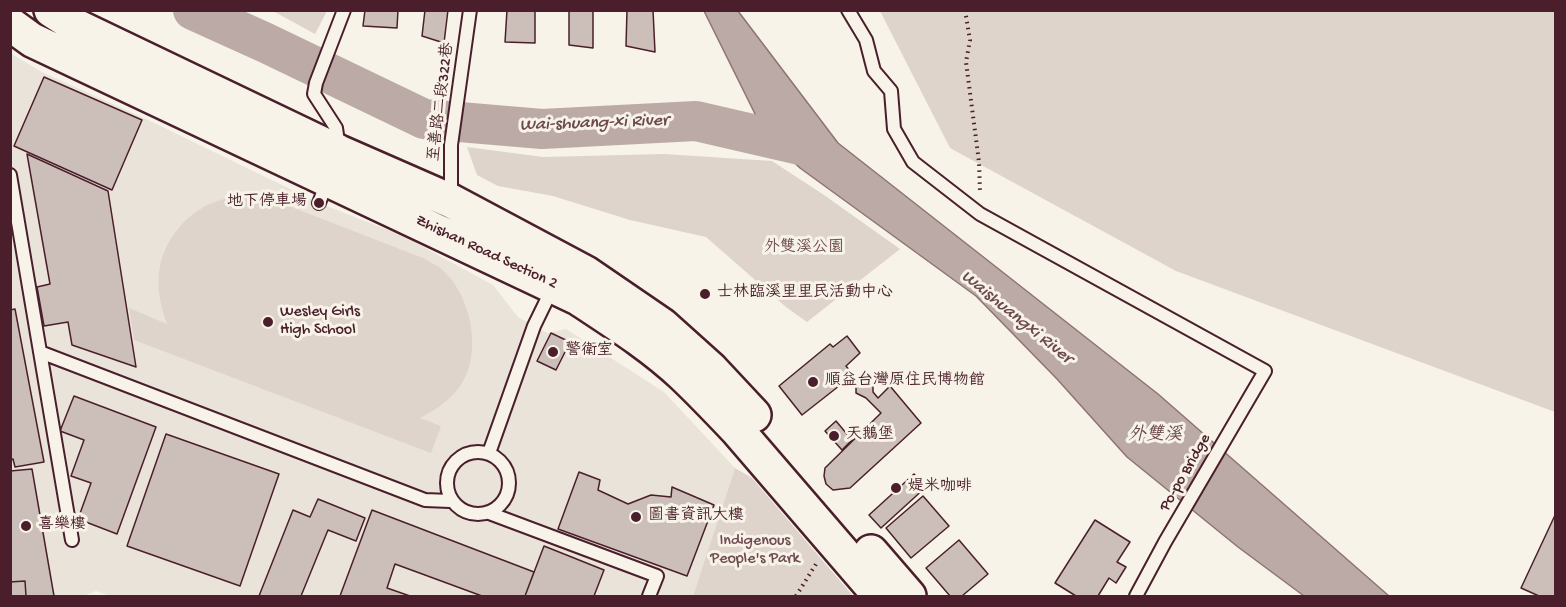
<!DOCTYPE html>
<html>
<head>
<meta charset="utf-8">
<style>
	body { margin:0 }
	#map { position:relative; width:1566px; height:607px; overflow:hidden; background:#f7f3e8; font-family:"Gochi Hand",sans-serif }
	canvas { display:block }
	.frame { position:absolute; inset:0; border:12px solid #4a1f2b; pointer-events:none }
</style>
</head>
<body>
<div id="map">
<canvas width="1566" height="607"></canvas>
<div class="frame"></div>
</div>
<script>
const ctx = document.querySelector('canvas').getContext('2d');
ctx.lineJoin = 'round';
function fill(path, color) { ctx.fillStyle = color; ctx.fill(path, 'evenodd'); }
function stroke(path, color, width, dash) { ctx.strokeStyle = color; ctx.lineWidth = width; ctx.lineCap = dash ? 'butt' : 'round'; ctx.setLineDash(dash || []); ctx.stroke(path); }
function drawText(font, color, halo, rows, align = 'center') {
  ctx.font = font + ' "Gochi Hand","LXGW WenKai TC",sans-serif'; ctx.lineWidth = 6; ctx.setLineDash([]); ctx.textBaseline = 'middle'; ctx.strokeStyle = halo; ctx.fillStyle = color; for (const [text, x, y, turn = 0] of rows) {
    ctx.save(); ctx.translate(x, y); ctx.rotate((+turn || 0) * Math.PI / 180); ctx.textAlign = isNaN(turn) ? turn : align; if (halo) ctx.strokeText(text, 0, 0); ctx.fillText(text, 0, 0); ctx.restore();
  }
}
fill(new Path2D(`
	M10,53L42,72L146,119L319,203L403,236L493,285L518,317L547,333L566,329L664,392L735,468L693,596H110L96,591L83,596H11Z`), '#eae3da');
fill(new Path2D(`
	M273,11H327L315,34Z
	M880,11H1555V412L1176,271L950,148Z
	M467,147L543,157L664,154L772,161L824,195L900,249L807,322L786,307L706,237L630,220L553,196L498,186L477,175Z
	M260,195L423,258C428,261 434,264 439,267C470,291 483,349 462,383C452,399 437,409 420,418L441,426L431,453L134,340L129,308L167,324C161,307 157,291 159,273C162,241 188,210 218,201C232,196 246,196 260,195Z
	M735,468L752,478L853,596H693Z`), '#ded4cc');
const water = new Path2D(`
	M704,11H738L838,143L1158,394L1389,596H1304L1238,547L1127,457L1057,379L976,296L800,168L766,136Z`);
fill(water, '#bcaaa7');
stroke(water, '#8e7275', 1.5);
stroke(new Path2D(`
	M193,10L266,43L424,119L542,129L696,121L800,145`), '#bcaaa7', 40);
const building = new Path2D(`
	M365,10H398L397,28L363,26Z
	M425,10H448L444,43L422,36Z
	M507,10H535V43L505,42Z
	M569,10H593V48L569,45Z
	M627,10H653L655,52L626,46Z
	M44,77L142,120L112,190L14,146Z
	M27,154L108,191L136,367L72,345L68,322L44,326L37,287L50,284Z
	M15,309L44,462L15,467L13,459L10,460V310Z
	M551,333L570,342L556,370L537,361Z
	M847,336L860,353L846,366L853,375L802,415L779,386L830,344L833,347Z
	M863,379L870,380L873,386V392L878,398L890,386L921,423L850,488L833,490L826,484L824,476L825,468L881,413L866,398L856,393V381Z
	M74,396L156,427L117,534L78,519L91,483L71,476L84,440L60,431Z
	M836,421L852,440L842,450L825,431Z
	M166,434L279,474L240,586L127,546Z
	M32,469L54,596H26L25,581L10,582V471Z
	M579,472L600,480L598,490L628,504L651,495L671,497L672,487L714,505L687,576L558,529Z
	M914,474L926,487L881,528L869,515Z
	M923,496L949,526L911,558L886,528Z
	M318,499L365,518L356,541L328,530L301,596H259L293,510L310,517Z
	M372,510L534,572L525,596H482L395,564L387,588L410,596H340Z
	M1556,513V596H1539L1521,588Z
	M1095,520L1130,542L1117,562L1126,567L1116,583L1109,578L1098,596H1076L1055,583Z
	M959,540L988,574L962,596H950L926,568Z
	M544,546L604,570L594,596H525Z
	M25,581L26,596H10V582Z`);
fill(building, '#ccbfb9');
stroke(building, '#4a1f2b', 1.5);
const lane = new Path2D(`
	M848,10L866,40L874,71L891,91L894,129L913,162L980,214L1265,371L1165,542L1136,596
	M339,149L336,128L314,94L316,83L344,10
	M10,175L72,540
	M451,199V145L470,10
	M319,203L327,182
	M40,352L425,500L450,501
	M447 483a31 31 0 1 1 62 0a31 31 0 1 1-62 0Z
	M489,453L534,326L552,289
	M489,513L657,576L649,596`);
const secondary = new Path2D(`
	M51,10L76,26L339,152L451,201L586,273L662,325L711,369L754,415
	M10,24L32,40L578,298C614,322 651,345 683,375C702,393 720,412 738,431L880,596
	M871,552L909,596`);
stroke(lane, '#4a1f2b', 16);
stroke(secondary, '#4a1f2b', 38);
stroke(new Path2D(`
	M965,10L970,40L966,62L979,162L980,192
	M796,596L816,564`), '#4a1f2b', 4, [1.5, 4.5]);
stroke(lane, '#f7f3e8', 12);
stroke(secondary, '#f7f3e8', 33);
for (const [x, y, r, color] of [
	[319,203,6,"#4a1f2b"],
	[705,294,6,"#4a1f2b"],
	[268,322,6,"#4a1f2b"],
	[553,352,6,"#4a1f2b"],
	[813,382,6,"#4a1f2b"],
	[834,436,6,"#4a1f2b"],
	[896,488,6,"#4a1f2b"],
	[636,517,6,"#4a1f2b"],
	[26,526,6,"#4a1f2b"]
]) { const dot = new Path2D(); dot.arc(x, y, r, 0, 2 * Math.PI); ctx.fillStyle = color; ctx.fill(dot); stroke(dot, '#f7f3e8', 2); }
drawText('16px', '#4a1f2b', '#f7f3e8', [
	["至善路二段322巷",442,102,-83],
	["Zhishan Road Section 2",486,253,25],
	["Po-po Bridge",1186,473,-60]
]);
drawText('16px', '#4a1f2b', '#f7f3e8', [
	["地下停車場",307,203,"right"],
	["士林臨溪里里民活動中心",717,294],
	["Wesley Girls",280,313],
	["High School",280,331],
	["警衛室",565,352],
	["順益台灣原住民博物館",825,382],
	["天鵝堡",846,436],
	["媞米咖啡",908,488],
	["圖書資訊大樓",648,517],
	["喜樂樓",38,526]
], 'left');
drawText('16px', '#6f4c53', '#f7f3e8', [
	["外雙溪公園",804,249],
	["Indigenous",755,542],
	["People's Park",755,560]
]);
drawText('italic 18px', '#6c4950', '#f7f3e8', [
	["Wai-shuang-xi River",594,124,-2],
	["Waishuangxi River",1016,318,39],
	["外雙溪",1155,436]
]);
</script>
</body>
</html>
